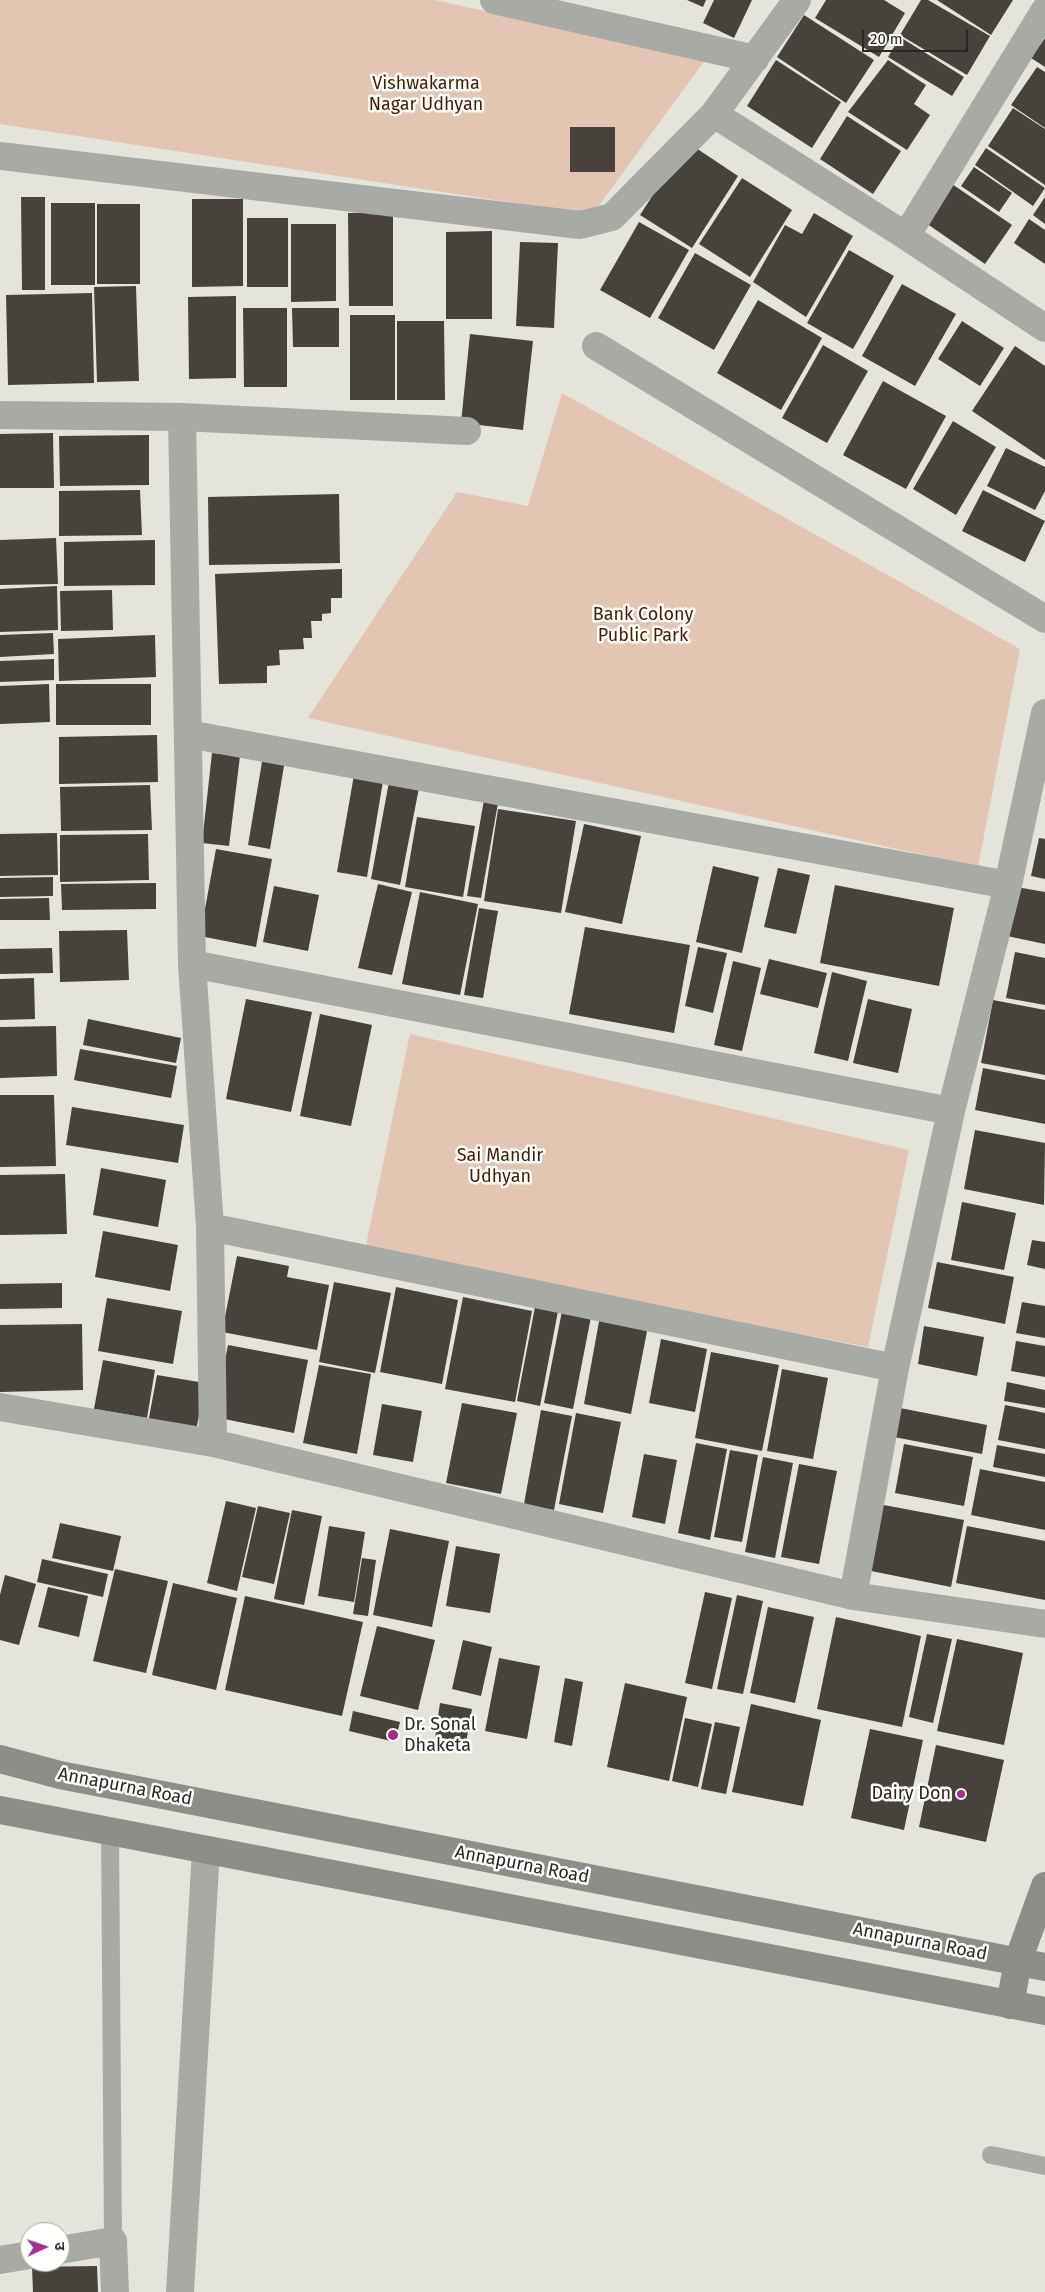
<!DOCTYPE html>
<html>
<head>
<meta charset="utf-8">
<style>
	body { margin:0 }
	#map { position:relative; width:1045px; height:2292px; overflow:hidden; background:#e4e4da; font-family:"Fira Sans","Noto Sans Devanagari",sans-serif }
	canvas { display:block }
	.north { position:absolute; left:20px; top:2222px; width:50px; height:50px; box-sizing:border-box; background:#fffffe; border:1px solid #a9a9a7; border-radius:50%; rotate:87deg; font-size:14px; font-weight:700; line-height:20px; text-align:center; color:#282724 }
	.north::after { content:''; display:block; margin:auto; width:18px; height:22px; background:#a0308e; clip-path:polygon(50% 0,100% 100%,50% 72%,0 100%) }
	.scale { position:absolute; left:862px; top:30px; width:106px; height:22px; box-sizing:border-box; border:2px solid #282724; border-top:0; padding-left:6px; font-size:15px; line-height:18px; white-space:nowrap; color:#282724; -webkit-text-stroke:4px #fffffe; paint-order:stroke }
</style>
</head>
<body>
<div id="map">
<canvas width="1045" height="2292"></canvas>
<div class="north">उ</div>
<div class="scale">20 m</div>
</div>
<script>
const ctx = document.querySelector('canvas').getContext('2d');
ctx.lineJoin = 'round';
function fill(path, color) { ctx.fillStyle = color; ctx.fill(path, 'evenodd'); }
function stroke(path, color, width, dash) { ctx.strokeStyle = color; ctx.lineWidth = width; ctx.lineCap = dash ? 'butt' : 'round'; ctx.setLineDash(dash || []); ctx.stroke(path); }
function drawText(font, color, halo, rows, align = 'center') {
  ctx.font = font + ' "Fira Sans",sans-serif'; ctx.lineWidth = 5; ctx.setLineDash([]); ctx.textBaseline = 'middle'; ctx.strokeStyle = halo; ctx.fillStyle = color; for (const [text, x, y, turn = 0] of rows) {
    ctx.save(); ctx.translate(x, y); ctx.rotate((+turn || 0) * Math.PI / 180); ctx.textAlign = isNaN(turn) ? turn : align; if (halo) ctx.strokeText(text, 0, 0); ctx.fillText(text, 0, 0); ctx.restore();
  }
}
fill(new Path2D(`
	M0,0H435L705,60L592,215L0,124Z
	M562,393L1020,649L978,867L308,718L457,492L528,506Z
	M410,1034L909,1150L868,1347L365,1250Z`), '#e2c5b3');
fill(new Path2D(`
	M687,0H706L703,7Z
	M714,0H752L734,38L703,23Z
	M826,0H884L905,13L879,57L815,18Z
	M921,0H928L990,36L967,75L900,35Z
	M937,0H1013L991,35Z
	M804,15L874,60L846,103L777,57Z
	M900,37L964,77L952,96L888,57Z
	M1045,38V67L1031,58Z
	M776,60L841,102L812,148L747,106Z
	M888,60L926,85L914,104L930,115L907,150L848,112Z
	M1037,67L1045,72V128L1011,105Z
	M1013,108L1045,129V185L988,146Z
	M847,116L901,151L873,194L820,159Z
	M570,127H615V172H570Z
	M687,142L738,176L692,248L640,215Z
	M986,148L1045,188L1033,206L975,165Z
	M974,167L1012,193L999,212L961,186Z
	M742,178L792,210L750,277L699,244Z
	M949,182L1012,225L985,264L923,221Z
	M21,197H45V290H22Z
	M1045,197V224L1033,215Z
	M192,199H243V286L192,287Z
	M51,203H95V285H51Z
	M97,204H140V284H97Z
	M393,212V306H349L348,213Z
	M814,213L853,236L806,317L753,282L785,225L802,234Z
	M247,218H288V287H247Z
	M1029,219L1045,230V264L1014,243Z
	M639,222L689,250L650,318L600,290Z
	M291,224H336V301L291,302Z
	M492,231V319H446V232Z
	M520,242L558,243L554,328L516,326Z
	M849,250L894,276L853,349L807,323Z
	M695,253L751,285L714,350L658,318Z
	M902,284L956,314L915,386L862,356Z
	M136,286L139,381L97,382L94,287Z
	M92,293L94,383L8,385L6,295Z
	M236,296V378L189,379L188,297Z
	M758,300L822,338L781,410L717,373Z
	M243,308H287V387H244Z
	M292,308H339V347H293Z
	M350,315H395V400H350Z
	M397,321H444L445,400H397Z
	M962,321L1004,348L980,386L938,359Z
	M470,334L533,341L523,430L461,423Z
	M823,345L868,371L827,443L782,418Z
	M1015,346L1045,366V460L972,411Z
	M883,381L946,416L906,489L843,455Z
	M953,421L996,447L956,515L913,489Z
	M53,433L54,488H0V434Z
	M149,435V485L60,486L59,436Z
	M1006,448L1045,467V491L1035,510L987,486Z
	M140,490L142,535L59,536V491Z
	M983,490L1045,521L1025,562L962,531Z
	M339,494L340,563L209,565L208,497Z
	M56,538L58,584L0,585V540Z
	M155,540V585L64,586V542Z
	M342,569V598H331V613L322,614V621H311L312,638H303L304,649L279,650L280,665L267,666V683L219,684L215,574Z
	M57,586L58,630L0,632V589Z
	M112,590L113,630L61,631L60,591Z
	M53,633L54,654L0,657V635Z
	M155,635L156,677L59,681L58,639Z
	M54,659V680L0,682V661Z
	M49,684L50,722L0,724V686Z
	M56,684H151V725H56Z
	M157,735L158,782L59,784V737Z
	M212,753L240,756L229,846L202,843Z
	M263,756L285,760L270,849L248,845Z
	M354,775L383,781L367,877L337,872Z
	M389,782L419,788L400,885L371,879Z
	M150,785L152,830L61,831L60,787Z
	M484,800L498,803L481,898L467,896Z
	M498,809L576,821L561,913L484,901Z
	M417,817L475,826L463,897L405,887Z
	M584,824L641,836L622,924L565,912Z
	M57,833L58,875L0,876V834Z
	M148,834L149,880L60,882V835Z
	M1039,838L1045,839V879L1031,876Z
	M216,849L272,859L256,947L200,936Z
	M713,866L759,877L742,953L696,942Z
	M778,868L810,875L796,934L764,927Z
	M53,877V896L0,897V878Z
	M156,883V909L62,910L61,884Z
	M378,884L412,892L392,975L358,968Z
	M835,885L954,908L939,986L820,963Z
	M274,886L319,895L308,951L263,942Z
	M1016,887L1045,892V944L1007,936Z
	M420,892L478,904L460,995L402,984Z
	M49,898L50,920H0V899Z
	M479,908L498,911L483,998L464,995Z
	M585,927L690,945L674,1033L569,1014Z
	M127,930L129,980L60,982L59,931Z
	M698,947L727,953L713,1013L685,1006Z
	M52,948L53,973L0,974V949Z
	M1015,952L1045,958V1005L1006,998Z
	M769,959L827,973L818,1008L760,994Z
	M733,961L761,968L742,1051L714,1045Z
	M832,972L867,981L848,1061L814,1053Z
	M34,978L35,1019L0,1020V979Z
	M246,999L312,1012L291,1112L226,1099Z
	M868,999L912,1009L898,1073L853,1063Z
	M993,1000L1045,1010V1075L981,1063Z
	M320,1014L372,1025L351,1126L300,1116Z
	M88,1019L181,1038L176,1063L83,1045Z
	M56,1026L57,1076L0,1078V1027Z
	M80,1049L177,1066L171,1098L74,1080Z
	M983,1068L1045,1080V1124L975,1110Z
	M0,1095H54L56,1166L0,1167Z
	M72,1107L184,1125L178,1163L66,1145Z
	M975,1130L1045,1143L1044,1205L964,1189Z
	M101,1168L166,1180L158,1227L93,1215Z
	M65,1174L67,1234L0,1235V1175Z
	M962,1202L1016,1213L1004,1270L951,1260Z
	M103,1231L178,1245L170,1291L95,1277Z
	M1032,1240L1045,1242V1269L1027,1265Z
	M237,1256L289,1266L287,1277L329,1285L317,1350L222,1332Z
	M937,1262L1014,1277L1005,1324L928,1308Z
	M334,1282L391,1293L375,1373L319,1362Z
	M62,1283V1308L0,1309V1284Z
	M396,1287L458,1300L442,1384L380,1372Z
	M463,1297L532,1311L515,1402L445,1389Z
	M107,1298L182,1311L173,1364L98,1351Z
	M1022,1302L1045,1306V1338L1016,1333Z
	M535,1307L558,1311L540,1406L517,1401Z
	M562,1311L591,1317L573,1409L544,1403Z
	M600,1316L648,1326L631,1414L584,1404Z
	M82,1324L83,1390L0,1392V1325Z
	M924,1326L984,1337L977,1376L918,1364Z
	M661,1339L707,1349L695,1412L649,1403Z
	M1016,1341L1045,1346V1377L1011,1371Z
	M228,1345L308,1360L294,1433L214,1417Z
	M711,1352L779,1365L762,1451L695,1438Z
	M103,1360L155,1370L147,1418L94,1409Z
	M319,1365L371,1374L357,1454L303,1443Z
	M782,1369L828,1378L813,1459L767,1451Z
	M157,1375L205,1383L196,1431L148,1423Z
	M1007,1382L1045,1390V1408L1004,1401Z
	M462,1403L517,1413L501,1494L446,1483Z
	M382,1404L422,1411L413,1462L373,1455Z
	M1005,1405L1045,1413V1449L998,1440Z
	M900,1408L987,1425L982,1454L894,1437Z
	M541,1410L572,1416L554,1510L524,1504Z
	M576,1413L621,1422L603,1513L559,1504Z
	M696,1443L727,1449L710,1540L678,1533Z
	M904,1444L973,1457L964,1506L895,1493Z
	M997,1445L1045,1454V1477L993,1467Z
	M730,1450L758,1455L742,1542L714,1537Z
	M644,1454L677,1460L665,1524L632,1517Z
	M763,1457L793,1463L775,1558L745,1552Z
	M799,1464L837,1471L819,1564L781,1557Z
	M980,1469L1045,1482V1530L971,1515Z
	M226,1501L256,1508L237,1591L207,1583Z
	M873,1503L964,1520L951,1587L861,1569Z
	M258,1506L290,1513L274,1584L242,1577Z
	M292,1510L322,1516L304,1605L274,1599Z
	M60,1523L121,1536L113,1571L52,1558Z
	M329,1526L365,1532L354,1602L318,1596Z
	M967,1526L1045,1541V1600L956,1583Z
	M390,1529L449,1541L432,1627L373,1615Z
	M456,1546L500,1554L490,1613L446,1606Z
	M362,1558L376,1560L368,1616L353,1614Z
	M42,1559L108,1574L103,1597L37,1582Z
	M115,1569L168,1581L146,1673L93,1661Z
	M5,1575L36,1584L19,1645L0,1640V1595Z
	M173,1583L237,1598L216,1690L152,1675Z
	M48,1587L88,1596L79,1637L38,1627Z
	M705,1592L732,1598L712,1689L685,1683Z
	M737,1595L763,1601L743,1694L717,1689Z
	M245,1596L363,1622L342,1716L225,1690Z
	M768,1607L814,1617L795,1703L750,1693Z
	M836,1617L921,1636L902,1727L817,1709Z
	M377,1626L435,1640L418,1710L360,1696Z
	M927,1634L952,1639L933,1723L909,1717Z
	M957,1639L1023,1653L1004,1745L937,1731Z
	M463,1640L492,1647L481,1696L452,1689Z
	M499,1658L540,1666L527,1739L485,1731Z
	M565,1678L583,1682L572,1746L554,1742Z
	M625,1683L687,1697L669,1781L607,1767Z
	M440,1703L472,1709L466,1743L435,1737Z
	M751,1704L821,1720L803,1806L732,1792Z
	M353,1711L400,1722L395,1742L349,1731Z
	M685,1718L712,1724L698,1787L672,1781Z
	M715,1722L740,1727L726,1794L701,1789Z
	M870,1729L923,1740L904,1830L851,1818Z
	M936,1745L1004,1760L986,1842L919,1827Z
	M97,2266L98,2292H33L32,2267Z`), '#47423b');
stroke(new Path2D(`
	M110,1831L113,2241
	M991,2155L1045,2166`), '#a8aaa6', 18);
stroke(new Path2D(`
	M494,0L755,59
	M714,114L906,236L1045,328
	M0,156L580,225L612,217L714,114L797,0
	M906,236L1045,10
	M596,346L1045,619
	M0,415L182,417L467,431
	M182,417L192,964L210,1227L213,1443
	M188,734L1008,885
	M192,964L951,1111
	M210,1227L895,1368
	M0,1407L213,1443L853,1596L1045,1624
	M853,1596L895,1368L951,1111L1008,885L1045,713
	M60,2250L113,2241L115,2292
	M0,2260L30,2255
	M180,2292L206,1850`), '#a8aaa6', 28);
stroke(new Path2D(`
	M0,1759L60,1775L1045,1967
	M0,1810L1045,2011
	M1010,2005L1018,1961L1045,1886`), '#8b8e89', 28);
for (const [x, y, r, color] of [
	[393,1735,6,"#a0308e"],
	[961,1794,5,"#a0308e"]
]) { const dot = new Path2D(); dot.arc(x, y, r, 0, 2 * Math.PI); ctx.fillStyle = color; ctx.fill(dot); stroke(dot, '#fffffe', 2); }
drawText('18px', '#461d00', '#fffffe', [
	["Vishwakarma",426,84],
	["Nagar Udhyan",426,105],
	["Bank Colony",643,615],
	["Public Park",643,636],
	["Sai Mandir",500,1156],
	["Udhyan",500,1177]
]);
drawText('18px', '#282724', '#fffffe', [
	["Dr. Sonal",404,1725],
	["Dhaketa",404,1746],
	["Dairy Don",951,1794,"right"]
], 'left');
drawText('18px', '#282724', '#fffffe', [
	["Annapurna Road",125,1787,11],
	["Annapurna Road",522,1865,11],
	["Annapurna Road",920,1942,11]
]);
</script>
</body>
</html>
